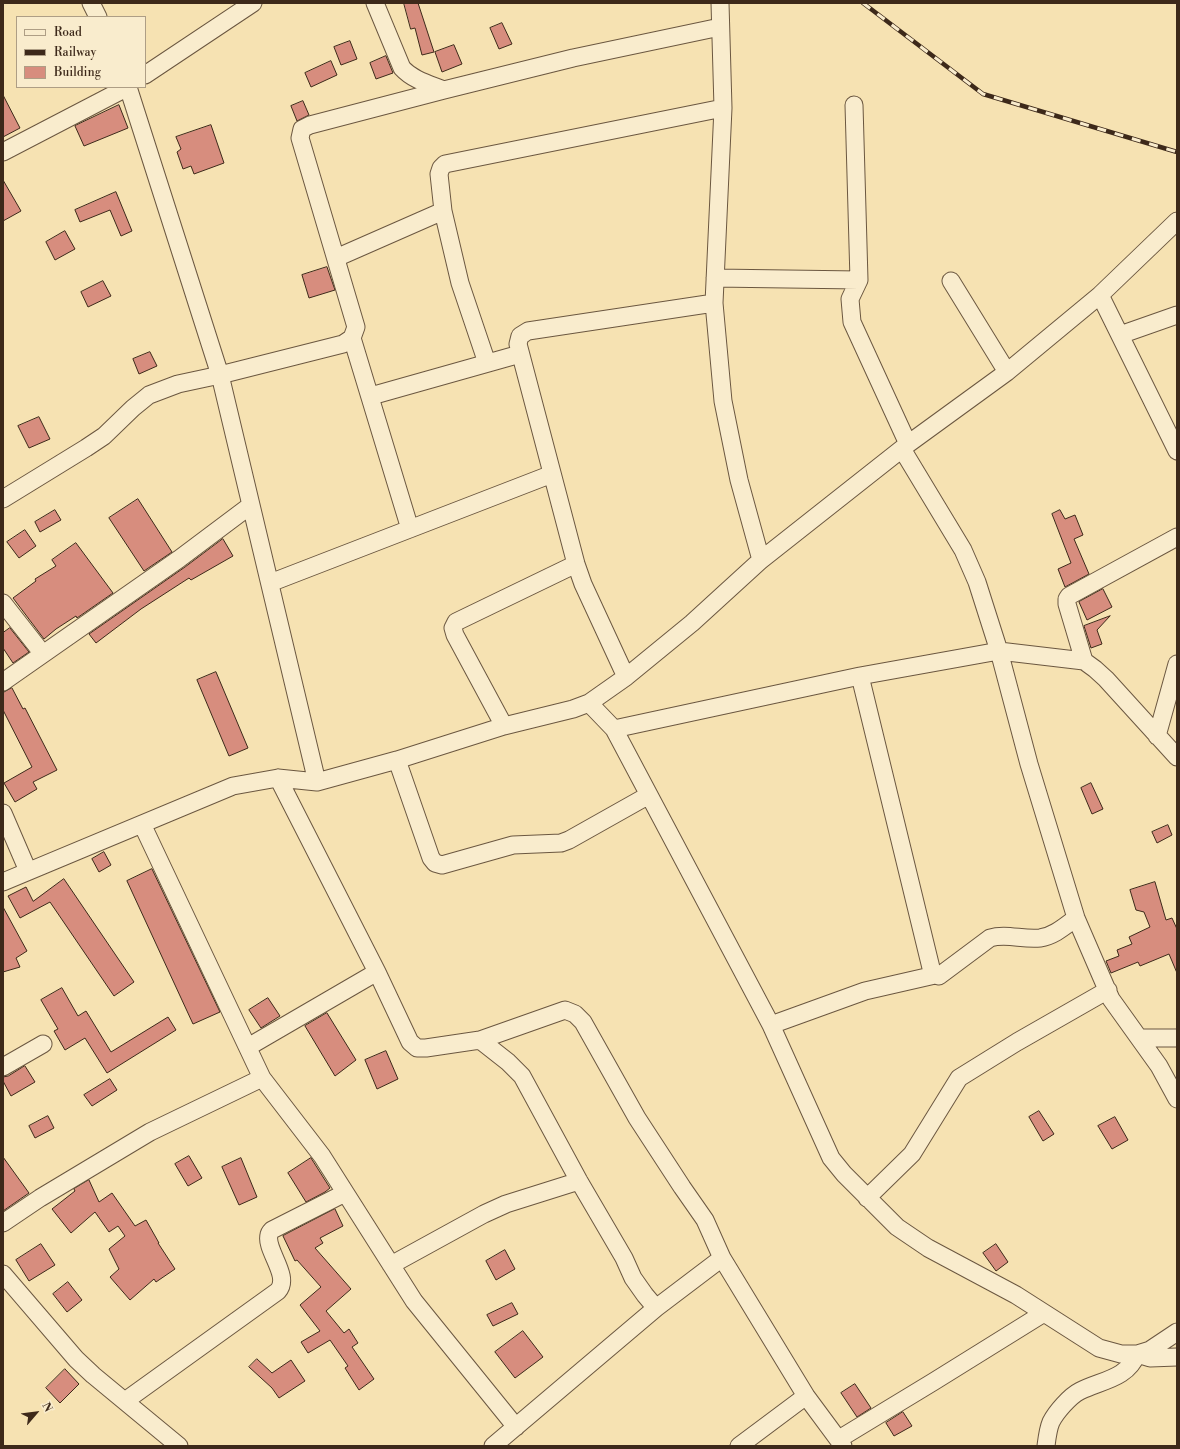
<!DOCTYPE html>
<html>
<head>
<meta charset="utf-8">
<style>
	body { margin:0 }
	#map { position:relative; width:1180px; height:1449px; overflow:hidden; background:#f6e2b2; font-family:"Libre Bodoni",serif }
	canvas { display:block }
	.frame { position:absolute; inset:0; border:4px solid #3d291a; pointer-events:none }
	.legend { position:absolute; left:16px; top:16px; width:130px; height:72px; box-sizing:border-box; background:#f9eccd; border:1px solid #ae9e85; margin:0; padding:5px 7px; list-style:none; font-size:12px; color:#3d291a }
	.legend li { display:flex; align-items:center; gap:8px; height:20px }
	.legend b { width:20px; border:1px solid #ae9e85 }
	.north { position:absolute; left:16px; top:1393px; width:40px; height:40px; -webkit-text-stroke:3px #f9eccd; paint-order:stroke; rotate:62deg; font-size:11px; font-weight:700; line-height:16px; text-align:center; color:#3d291a }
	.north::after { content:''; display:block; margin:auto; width:14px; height:18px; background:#3d291a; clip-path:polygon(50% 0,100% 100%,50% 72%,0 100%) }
</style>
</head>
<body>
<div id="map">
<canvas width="1180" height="1449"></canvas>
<div class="frame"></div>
<ul class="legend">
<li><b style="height:5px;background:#f9eccd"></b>Road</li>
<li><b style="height:5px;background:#3d291a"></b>Railway</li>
<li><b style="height:11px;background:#d78d7e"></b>Building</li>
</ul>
<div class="north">N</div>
</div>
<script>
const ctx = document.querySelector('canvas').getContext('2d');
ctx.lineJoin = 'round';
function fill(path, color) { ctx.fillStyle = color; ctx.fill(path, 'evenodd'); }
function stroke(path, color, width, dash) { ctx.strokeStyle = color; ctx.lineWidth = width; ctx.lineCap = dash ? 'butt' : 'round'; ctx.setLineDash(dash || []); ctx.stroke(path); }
const building = new Path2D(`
	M404,3H418L434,52L422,55L415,28L411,29Z
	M502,23L512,44L499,49L490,28Z
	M350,41L357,59L341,65L334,47Z
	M454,45L462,64L442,72L435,52Z
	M386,56L393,73L376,79L370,63Z
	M331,61L337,75L311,87L305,73Z
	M3,95L20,128L3,137Z
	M303,101L309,115L297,121L291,106Z
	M119,105L128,128L84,146L75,126Z
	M211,125L224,163L194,174L191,166L183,169L177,152L181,149L176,137Z
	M3,180L21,211L3,221Z
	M116,192L132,231L121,236L110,210L80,222L75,210Z
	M65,231L75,249L55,260L46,242Z
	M327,267L335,290L309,298L302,275Z
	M103,281L111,296L88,307L81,292Z
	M150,352L157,366L139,374L133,359Z
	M39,417L50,439L29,448L18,426Z
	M138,499L172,552L144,571L109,518Z
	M55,510L61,520L40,532L35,522Z
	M1060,510L1065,519L1075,515L1083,535L1074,539L1089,574L1065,587L1058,569L1071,563L1052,514Z
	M25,530L36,546L19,558L7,542Z
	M223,539L233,556L191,580L189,578L141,609L96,643L89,634L185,567Z
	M76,543L113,593L77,618L76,616L56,629L44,639L13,598L36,581L35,579L56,566L52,560Z
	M1103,589L1112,607L1087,620L1079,602Z
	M1110,616L1097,630L1102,644L1091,648L1084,626Z
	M10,628L29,652L13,663L3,648V633Z
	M216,672L248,748L229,756L197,680Z
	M12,688L23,709L25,708L57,770L33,782L37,789L15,802L4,783L32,767L3,710V693Z
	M1091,783L1103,809L1092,814L1081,788Z
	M1168,825L1172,835L1157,843L1152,832Z
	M104,852L111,865L99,872L92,859Z
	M152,869L220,1012L193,1024L127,881Z
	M64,879L134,982L114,996L50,902L20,918L8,896L26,887L33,901Z
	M1155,882L1166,920L1172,918L1177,929V973L1169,954L1140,966L1138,962L1111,973L1106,961L1119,956L1117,950L1132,944L1129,937L1150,927L1144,912L1136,910L1130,890Z
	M3,907L27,951L16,958L20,967L3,972Z
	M62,988L78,1016L86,1011L111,1052L168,1017L176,1030L107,1073L85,1038L65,1050L54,1031L58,1029L41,1000Z
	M268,998L280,1016L261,1028L249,1010Z
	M327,1013L356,1060L335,1076L305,1026Z
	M386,1051L398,1079L377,1089L365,1060Z
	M25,1066L35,1082L11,1096L3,1081V1077L8,1076Z
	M110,1079L117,1090L92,1106L84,1095Z
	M1039,1111L1054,1134L1043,1141L1029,1117Z
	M48,1116L54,1128L35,1138L29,1126Z
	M1115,1117L1128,1140L1112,1149L1098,1126Z
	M189,1156L202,1178L188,1186L175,1164Z
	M3,1157L29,1193L3,1211Z
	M241,1158L257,1197L239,1205L222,1167Z
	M311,1158L330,1188L325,1192L306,1202L288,1173Z
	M89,1180L99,1202L112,1193L135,1226L146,1220L159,1243H158L175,1269L156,1282L154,1279L130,1300L110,1277L119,1269L109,1249L125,1236L118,1226L109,1232L95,1212L71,1233L52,1209L75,1191L74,1189Z
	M335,1209L343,1226L320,1238L323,1243L315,1248L351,1289L326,1311L344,1333L349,1329L358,1343L352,1347L374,1379L359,1390L345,1368L348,1366L330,1340L308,1353L301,1342L320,1331L300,1305L321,1287L297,1260L295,1261L283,1236Z
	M41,1244L55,1265L29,1281L16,1260Z
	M996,1244L1008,1262L996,1271L983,1253Z
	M505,1250L515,1269L496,1280L486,1261Z
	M68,1282L82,1300L67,1312L53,1294Z
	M512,1303L518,1314L493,1326L487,1315Z
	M523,1331L543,1357L515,1378L495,1352Z
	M257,1359L272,1373L291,1360L305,1381L279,1398L272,1388L249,1367Z
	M65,1369L79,1384L60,1403L46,1388Z
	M855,1384L871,1408L857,1417L841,1393Z
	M903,1412L912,1426L894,1436L886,1423Z`);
fill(building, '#d78d7e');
stroke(building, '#3d291a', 1);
const minor = new Path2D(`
	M91,3L98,17
	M375,3L402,68C413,80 429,84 444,90
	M720,3L723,108L714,303L723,401L739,480L761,560
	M145,75L253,3
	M128,87L220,375L317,782
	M3,152L128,87
	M336,258L443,211
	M715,278L859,280L854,105
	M859,280L850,299L852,322L908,444
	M951,281L1007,372
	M1100,295L1177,451
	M1120,335L1177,315
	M487,363L460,283L443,211L439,174L441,168L445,164L723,108
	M371,396L520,354
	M902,449L963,550L977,582L999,651L1029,764L1076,918L1111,999L1159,1066L1177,1099
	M3,499L86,448L104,436L133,408L149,395L178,384L220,375L343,344L352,338
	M410,529L352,338L356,327L300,138L302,129L310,125L444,90L573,58L720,27
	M270,583L552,474
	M3,603L43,654
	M1084,661L1067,604V599L1069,596L1177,537
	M860,676L932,972L935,975
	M626,677L583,584L576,564L518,344L520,336L528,331L714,303
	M3,682L179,559L251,505
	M589,703L614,729L771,1025L831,1158L844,1174L897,1227L928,1248L1016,1295L1099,1348L1121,1354H1137L1150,1350L1177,1332
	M504,726L455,635L453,628L456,622L576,564
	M614,729L860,676L999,651L1084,661L1095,669L1106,679L1177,757
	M1157,736L1177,664
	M397,760L431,858L435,863L442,865L513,845L561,843L569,840L649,795
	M278,778L377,972L410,1042L417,1048H426L480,1040L565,1010L575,1014L583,1022L637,1118L682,1187L705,1220L722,1258L806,1396L843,1446
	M3,813L28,871
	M142,824L262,1078L322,1156L414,1301L516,1427
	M3,882L233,786L278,778L317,782L397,760L504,726L573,709L589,703L626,677L692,623L761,560L908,444L1007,372L1100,295L1177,221
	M771,1025L865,991L935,975L939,976L990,938C1006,933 1023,940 1040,938C1054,936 1065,926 1076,918
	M1139,1038H1177
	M480,1040L508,1062L522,1076L579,1181L624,1258L633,1278L645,1295L656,1308
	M248,1047L377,972
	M3,1067L43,1044
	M867,1198L912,1154L959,1078L1017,1042L1108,990
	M3,1223L40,1198L150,1132L262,1078
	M391,1265L484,1214L506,1204L579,1181
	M3,1274L76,1359L93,1375L179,1446
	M125,1401L278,1291C291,1276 265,1250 269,1235C269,1233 271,1231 272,1230L345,1193
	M839,1439L933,1382L1044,1313
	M493,1446L656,1308L722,1258
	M739,1446L806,1396
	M1046,1446C1047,1438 1048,1429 1051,1422C1056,1412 1070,1396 1080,1391C1102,1380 1127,1379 1137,1354L1150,1358L1177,1357`);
stroke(minor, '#6b5740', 19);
stroke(minor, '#f9eccd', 17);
const rail = new Path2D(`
	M863,3L983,94L1177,152`);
stroke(rail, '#3d291a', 4.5);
stroke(rail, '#f9eccd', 3, [9]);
</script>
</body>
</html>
